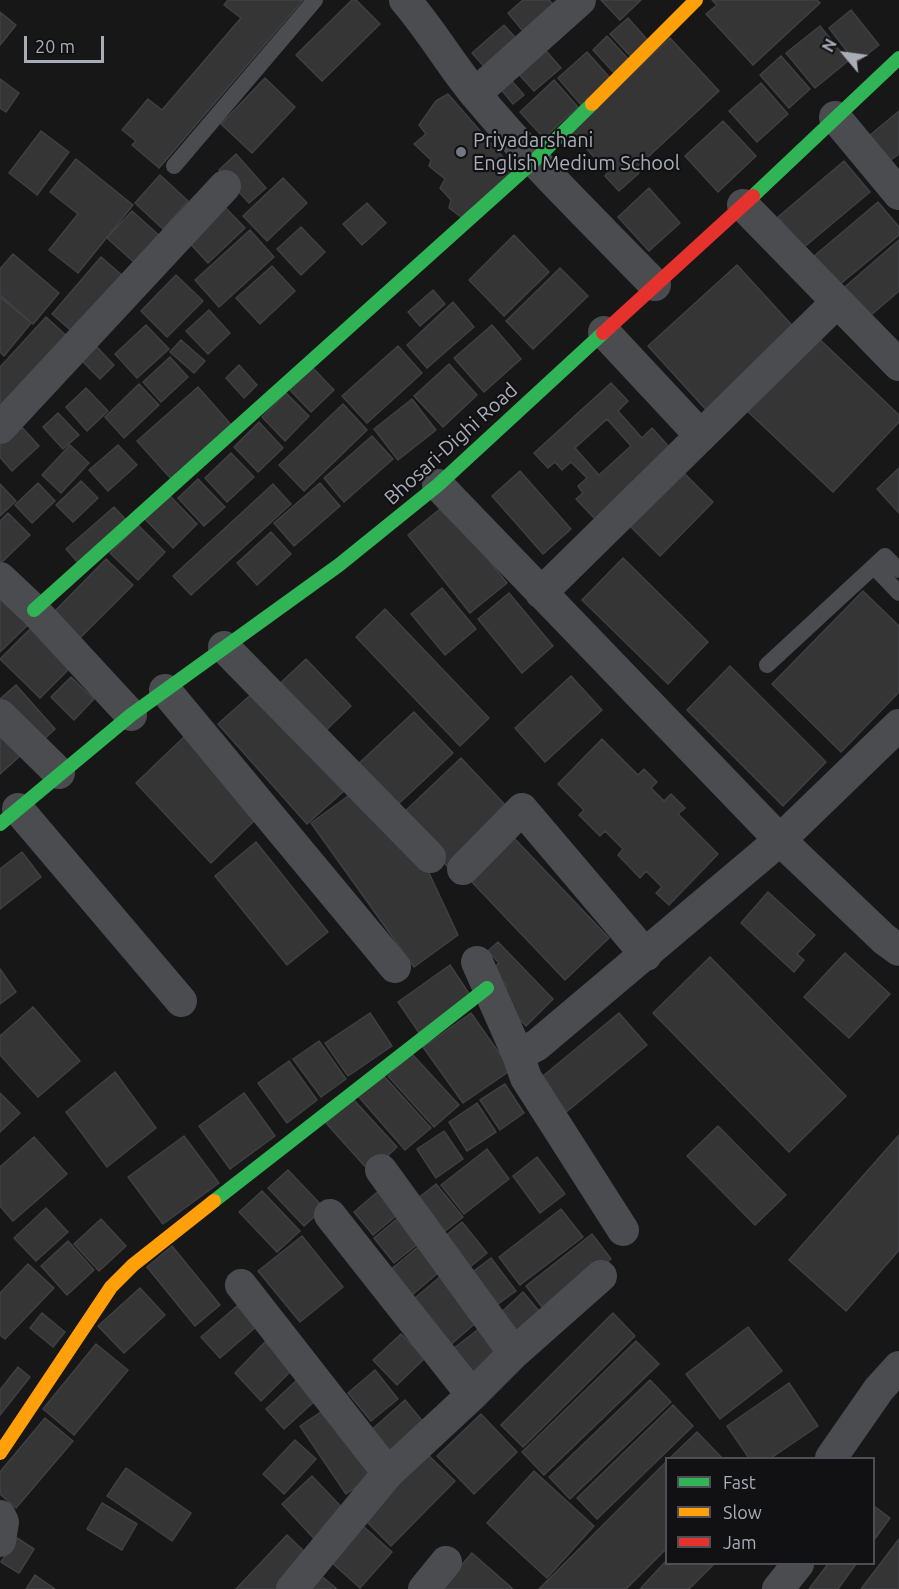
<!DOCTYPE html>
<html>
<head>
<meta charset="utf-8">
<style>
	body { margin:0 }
	#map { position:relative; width:899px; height:1589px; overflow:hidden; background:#171717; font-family:Ubuntu,sans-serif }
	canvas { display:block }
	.legend { position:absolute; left:665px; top:1457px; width:210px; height:108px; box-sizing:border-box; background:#111113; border:2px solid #4d4f55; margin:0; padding:8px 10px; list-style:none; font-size:18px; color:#a8adb8 }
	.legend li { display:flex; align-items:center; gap:12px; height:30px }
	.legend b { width:30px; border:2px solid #4d4f55 }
	.north { position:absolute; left:815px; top:24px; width:60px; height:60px; -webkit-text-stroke:4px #111113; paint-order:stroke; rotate:299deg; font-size:16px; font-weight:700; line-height:24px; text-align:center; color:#a8adb8 }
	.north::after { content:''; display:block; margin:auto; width:21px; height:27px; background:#a8adb8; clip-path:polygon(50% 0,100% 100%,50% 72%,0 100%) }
	.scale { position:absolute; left:24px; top:36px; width:80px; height:27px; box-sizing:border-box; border:3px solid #a8adb8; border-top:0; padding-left:8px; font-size:18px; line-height:21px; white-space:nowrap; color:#a8adb8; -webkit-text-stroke:4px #111113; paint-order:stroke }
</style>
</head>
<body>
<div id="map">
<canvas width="899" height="1589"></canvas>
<ul class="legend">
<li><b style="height:8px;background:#30b455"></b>Fast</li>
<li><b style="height:8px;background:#ff9f0a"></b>Slow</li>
<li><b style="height:8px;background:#e5322d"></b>Jam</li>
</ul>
<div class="north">N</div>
<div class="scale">20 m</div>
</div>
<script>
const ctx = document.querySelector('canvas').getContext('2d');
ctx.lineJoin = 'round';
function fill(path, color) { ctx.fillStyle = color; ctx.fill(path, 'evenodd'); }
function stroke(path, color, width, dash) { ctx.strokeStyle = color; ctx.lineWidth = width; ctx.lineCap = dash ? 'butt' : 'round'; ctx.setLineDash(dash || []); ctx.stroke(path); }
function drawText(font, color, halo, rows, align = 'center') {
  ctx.font = font + ' Ubuntu,sans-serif'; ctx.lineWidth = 4.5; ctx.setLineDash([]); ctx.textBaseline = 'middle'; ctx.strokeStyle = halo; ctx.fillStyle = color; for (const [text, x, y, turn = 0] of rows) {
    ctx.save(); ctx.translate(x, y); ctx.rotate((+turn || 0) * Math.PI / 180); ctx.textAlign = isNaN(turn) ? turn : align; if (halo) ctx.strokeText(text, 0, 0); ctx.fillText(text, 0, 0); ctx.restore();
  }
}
const building = new Path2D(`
	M228,0H303L159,168L132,145L136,141L122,130L148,99L162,110L241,18L224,5Z
	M352,0H356L380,24L322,81L296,55Z
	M523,0H549L557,8L527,36L508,13Z
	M601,0H641L620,20Z
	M712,0H817L820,3L753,65L706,14L717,5Z
	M851,10L879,45L856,63L829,28Z
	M0,12L16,25L0,45Z
	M628,18L651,44L634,60L610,34Z
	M504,25L522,45L490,73L472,53Z
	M820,26L848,61L815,88L786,53Z
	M607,36L631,62L616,75L593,50Z
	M670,38L719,91L635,169L639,173L619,191L605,176L608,172L570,131Z
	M541,45L561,68L534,91L514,69Z
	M587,52L611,79L582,106L558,78Z
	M781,56L810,89L789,108L760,75Z
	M505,73L524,95L513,104L495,82Z
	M265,78L295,107L252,153L221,124Z
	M0,79L19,93L6,112L0,108Z
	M554,80L578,107L544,138L520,112Z
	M761,83L788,114L757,142L729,111Z
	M448,94L516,172L461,217L449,208L451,200L440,188L445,179L429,166L431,160L414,144L426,134L419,125L436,101Z
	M899,111V154L889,161L869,136Z
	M723,121L756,156L718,192L685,156Z
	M41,131L69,152L37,195L9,173Z
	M236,154L266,188L249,203L219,170Z
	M76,159L133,205L78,273L49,250L78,214L50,192Z
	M844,161L870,192L803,248L778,217Z
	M160,175L188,201L163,229L135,203Z
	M283,178L307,203L267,241L243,216Z
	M649,188L680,223L649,251L618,217Z
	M878,202L899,227V235L838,286L813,257Z
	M221,203L245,228L208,263L185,238Z
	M367,203L386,223L362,245L343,224Z
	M132,211L162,238L137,265L107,238Z
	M301,227L325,252L301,275L277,249Z
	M250,230L274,257L219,307L195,280Z
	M514,235L549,272L504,316L469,280Z
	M899,240V291L864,321L839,292Z
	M13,254L59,293L33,324L0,295V269Z
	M101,257L123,276L74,333L52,314Z
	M737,265L798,332L709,413L648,346Z
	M272,266L295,291L260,324L236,298Z
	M560,268L588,296L533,349L506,321Z
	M176,275L203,301L167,337L141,311Z
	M433,290L445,304L420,326L408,312Z
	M0,297L31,323L4,356L0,352Z
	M453,302L474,327L427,368L407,345Z
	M209,310L230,333L208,354L186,331Z
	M46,317L70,339L0,414V367Z
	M146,325L169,349L137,378L115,354Z
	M492,325L521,359L484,392L454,358Z
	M813,333L899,415V422L833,492L743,407Z
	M181,340L205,361L194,373L170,352Z
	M94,344L114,365L100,379L79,358Z
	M398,346L422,373L367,423L342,396Z
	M170,357L188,377L161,402L143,382Z
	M449,364L477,395L443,427L414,396Z
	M239,365L257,385L244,398L226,378Z
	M312,367L334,390L311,412L289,389Z
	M611,383L628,401L618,411L642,438L652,428L671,449L595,519L576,499L583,493L578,486L587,478L571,462L562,470L555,462L548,468L534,453ZM607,419L631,446L599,475L575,448Z
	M139,384L159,405L124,438L105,417Z
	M198,387L233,427L173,481L137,441Z
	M86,388L108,411L87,431L66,407Z
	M286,393L309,416L285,441L262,417Z
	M412,399L436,430L398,460L374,429Z
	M343,404L367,430L304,491L279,465Z
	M58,413L79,435L63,449L43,427Z
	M259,422L283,448L258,472L234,447Z
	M19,424L39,446L12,471L0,457V441Z
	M372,436L393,459L344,502L324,478Z
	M70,445L89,463L61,493L42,475Z
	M118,445L137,465L108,491L89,470Z
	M231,453L254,477L227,502L205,478Z
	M899,468V513L877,489Z
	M520,471L571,529L543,554L492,496Z
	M682,471L713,502L660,556L629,525Z
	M198,479L225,507L204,526L178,498Z
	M81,481L98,498L73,522L56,505Z
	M38,483L55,501L32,523L15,505Z
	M320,483L340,506L294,546L274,523Z
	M0,484L16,501L0,516Z
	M273,484L291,504L191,595L173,576Z
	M168,494L197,524L173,548L144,518Z
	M445,505L507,583L470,613L408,535Z
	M114,507L129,523L81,566L66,549Z
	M8,513L30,535L0,564V521Z
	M138,525L165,552L138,580L110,553Z
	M271,532L291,554L257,585L237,563Z
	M623,558L708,642L668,684L582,600Z
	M106,559L133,585L75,643L49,617Z
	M0,588L32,621L0,652Z
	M442,588L476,629L445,655L411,614Z
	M863,591L899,626V692L841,752L772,684Z
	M509,593L553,646L522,673L478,619Z
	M385,609L489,718L460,746L356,637Z
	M32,627L71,667L40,698L0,659Z
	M306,659L351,706L318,738L272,691Z
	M730,666L826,762L783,806L687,710Z
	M571,676L602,710L545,762L515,728Z
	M71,677L94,699L74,720L51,697Z
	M16,685L55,729L39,744L0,703V699Z
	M255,691L344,791L307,824L218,724Z
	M414,712L453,753L394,808L356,766Z
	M0,732L21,755L0,774Z
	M184,737L259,816L211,863L136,783Z
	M602,739L638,775L644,769L657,782L651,788L664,801L671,794L685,808L678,814L718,854L669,905L656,893L662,887L646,871L640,878L618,855L623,849L605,831L600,836L579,815L584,810L558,784Z
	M461,758L508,808L447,866L400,816Z
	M355,791L422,858L458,935L414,967L311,823Z
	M514,838L609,938L565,980L470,880Z
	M256,842L328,932L287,965L215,876Z
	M22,852L41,877L0,909V869Z
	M768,892L815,935L797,954L804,960L794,972L741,923Z
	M498,942L553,999L526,1026L505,1004L506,985L491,970L499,963L488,951Z
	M845,953L890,994L849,1038L804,997Z
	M710,957L846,1096L789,1152L653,1013Z
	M450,965L472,998L420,1034L398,1002Z
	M0,969L16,992L0,1004Z
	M33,1007L80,1061L38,1097L0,1055V1036Z
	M370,1013L392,1046L348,1076L325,1043Z
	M471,1013L511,1070L463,1103L423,1047Z
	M619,1013L647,1045L564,1114L537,1081Z
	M319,1041L346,1079L321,1097L293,1059Z
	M412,1054L459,1105L434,1127L388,1076Z
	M289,1061L317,1100L287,1123L258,1083Z
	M115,1072L156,1128L107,1167L66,1112Z
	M382,1074L431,1128L405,1150L358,1096Z
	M505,1084L524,1113L500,1130L480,1100Z
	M0,1093L20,1113L0,1132Z
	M244,1093L275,1136L230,1169L199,1126Z
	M353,1099L397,1147L370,1172L326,1123Z
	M477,1103L496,1132L467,1151L449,1122Z
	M718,1126L786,1195L755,1225L687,1156Z
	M444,1131L463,1159L436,1178L417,1149Z
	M899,1135V1250L846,1311L789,1260Z
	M184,1136L219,1183L163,1224L128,1177Z
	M34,1137L67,1174L13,1221L0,1206V1167Z
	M487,1149L509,1179L464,1214L441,1185Z
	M537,1157L565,1194L540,1213L513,1176Z
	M288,1170L324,1208L304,1226L268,1188Z
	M436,1184L463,1217L439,1236L412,1203Z
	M382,1188L402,1211L373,1235L354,1212Z
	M262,1191L300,1231L277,1252L239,1212Z
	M46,1208L68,1232L36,1261L14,1238Z
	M561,1209L583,1237L520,1285L499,1257Z
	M403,1214L423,1240L394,1263L374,1238Z
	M101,1219L126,1246L99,1271L74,1244Z
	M462,1222L487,1253L463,1273L437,1243Z
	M592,1234L611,1259L545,1311L526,1286Z
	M302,1236L343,1287L300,1322L258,1271Z
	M68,1241L94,1270L67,1295L41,1266Z
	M172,1246L220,1305L195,1326L147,1267Z
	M418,1247L439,1272L411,1296L389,1271Z
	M491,1258L516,1291L487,1312L463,1279Z
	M28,1264L54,1288L5,1339L0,1335V1293Z
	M442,1275L479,1320L447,1348L409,1303Z
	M140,1288L165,1315L124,1353L98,1326Z
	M523,1292L545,1318L517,1344L494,1319Z
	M237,1306L256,1327L220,1358L201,1337Z
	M42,1313L65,1332L53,1347L30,1328Z
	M613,1313L635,1336L523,1447L501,1425Z
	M748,1327L782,1371L720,1419L686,1374Z
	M480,1328L503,1358L474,1387L445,1355Z
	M401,1334L425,1358L397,1385L373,1360Z
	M636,1341L659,1364L544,1475L522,1452Z
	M265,1342L292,1370L261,1401L235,1373Z
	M96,1344L128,1370L74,1435L43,1409Z
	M18,1367L30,1377L0,1415V1390Z
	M375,1370L398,1399L371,1421L348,1393Z
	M297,1380L316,1400L284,1429L266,1409Z
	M650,1380L671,1402L570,1499L549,1477Z
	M789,1383L818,1426L771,1458H749L727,1426Z
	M405,1400L429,1429L392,1461L368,1433Z
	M331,1405L377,1473L346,1494L300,1426Z
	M673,1405L693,1426L597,1519L577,1498Z
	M481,1414L517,1452L474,1494L437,1456Z
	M45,1418L73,1441L16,1508L0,1494V1472Z
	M697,1432L722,1458H670Z
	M295,1440L316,1459L284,1494L263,1474Z
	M427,1454L455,1481L391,1546L364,1519Z
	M666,1462V1549L626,1589H539Z
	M126,1468L191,1513L172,1541L107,1496Z
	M534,1471L594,1526L547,1578L487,1523Z
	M312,1476L349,1515L319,1544L282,1504Z
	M102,1503L137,1524L122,1550L87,1529Z
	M874,1506L890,1518L874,1540Z
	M354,1518L392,1552L360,1588L322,1554Z
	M287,1535L310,1557L279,1589H236Z
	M17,1538L34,1549L19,1573L1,1562Z
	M899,1539V1589H861Z
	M472,1553L513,1589H441Z
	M666,1561V1564H714L689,1589H640Z
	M828,1564H856L838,1589H809Z
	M319,1574L337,1589H305Z
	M35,1575L55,1589H26Z`);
fill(building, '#353536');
stroke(building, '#3f4043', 1.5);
stroke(new Path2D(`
	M174,166L315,0
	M874,567L899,593
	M767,665L885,556L899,570`), '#4b4c50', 16);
stroke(new Path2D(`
	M405,0C431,30 451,65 476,95C532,162 595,223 655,285
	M475,94L580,0
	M835,117L899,194
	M743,205L899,365
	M604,332L701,436
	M0,428L225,186
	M438,485L780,840L884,939L899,950
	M0,578L34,610L131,715
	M541,593L837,302
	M224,647L430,857
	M165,690L395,967
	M0,715L59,773
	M18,809L181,1001
	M463,869L522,809L646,955
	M477,962L518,1055L537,1045L780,840L899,725
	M518,1055L526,1078L623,1230
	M381,1170L514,1353
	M330,1215L472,1395
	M241,1285L388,1473
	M831,1458L879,1389L899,1367
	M0,1516L3,1522L0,1541
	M292,1589L388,1473L472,1395L514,1353L601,1276
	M424,1589L446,1562
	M778,1589L798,1564`), '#4b4c50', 32);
stroke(new Path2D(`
	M753,196L899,58
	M34,610L535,160L592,104
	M0,824L131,715L339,565L438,485L603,333
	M214,1201L487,988`), '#30b455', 14);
stroke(new Path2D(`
	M592,104L696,0
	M0,1453L111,1287L133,1265L214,1201`), '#ff9f0a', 14);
stroke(new Path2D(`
	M603,333L753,196`), '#e5322d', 14);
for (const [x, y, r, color] of [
	[461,152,6,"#757880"]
]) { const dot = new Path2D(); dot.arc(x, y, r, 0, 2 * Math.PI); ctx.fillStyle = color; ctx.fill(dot); stroke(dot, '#111113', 2); }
drawText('20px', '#a8adb8', '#111113', [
	["Priyadarshani",473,140],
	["English Medium School",473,163]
], 'left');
drawText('20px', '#a8adb8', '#111113', [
	["Bhosari-Dighi Road",451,444,-42]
]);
</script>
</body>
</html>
